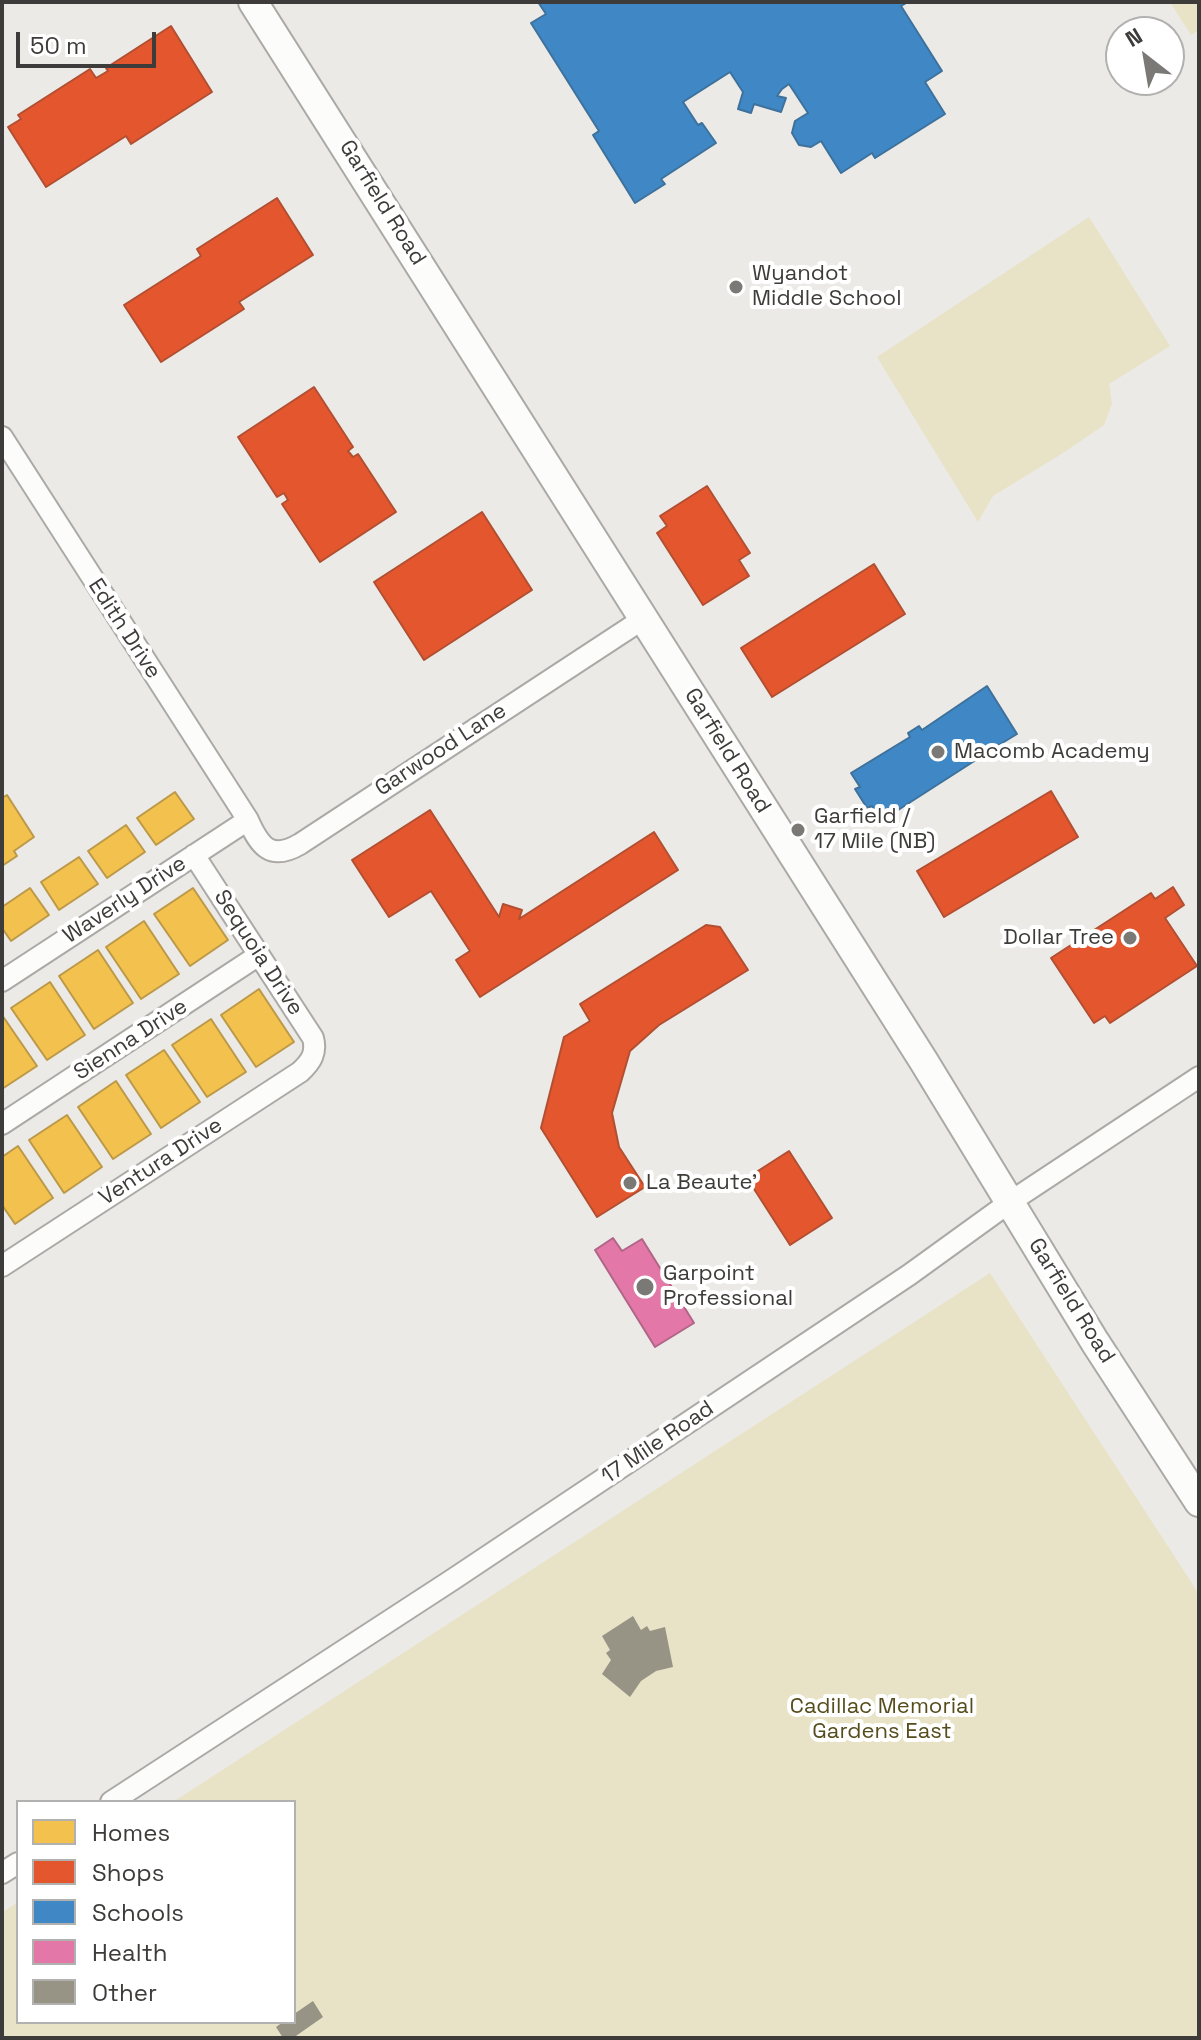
<!DOCTYPE html>
<html>
<head>
<meta charset="utf-8">
<style>
	body { margin:0 }
	#map { position:relative; width:1201px; height:2040px; overflow:hidden; background:#ebeae6; font-family:"Space Grotesk",sans-serif }
	canvas { display:block }
	.frame { position:absolute; inset:0; border:4px solid #3d3c3a; pointer-events:none }
	.legend { position:absolute; left:16px; top:1800px; width:280px; height:224px; box-sizing:border-box; background:#fff; border:2px solid #b1b1b0; margin:0; padding:10px 14px; list-style:none; font-size:24px; color:#3d3c3a }
	.legend li { display:flex; align-items:center; gap:16px; height:40px }
	.legend b { width:40px; border:2px solid #b1b1b0 }
	.north { position:absolute; left:1105px; top:16px; width:80px; height:80px; box-sizing:border-box; background:#fff; border:2px solid #b1b1b0; border-radius:50%; rotate:329deg; font-size:22px; font-weight:700; line-height:32px; text-align:center; color:#3d3c3a }
	.north::after { content:''; display:block; margin:auto; width:28px; height:36px; background:#7a7976; clip-path:polygon(50% 0,100% 100%,50% 72%,0 100%) }
	.scale { position:absolute; left:16px; top:32px; width:140px; height:36px; box-sizing:border-box; border:4px solid #3d3c3a; border-top:0; padding-left:10px; font-size:24px; line-height:28px; white-space:nowrap; color:#3d3c3a; -webkit-text-stroke:6px #fff; paint-order:stroke }
</style>
</head>
<body>
<div id="map">
<canvas width="1201" height="2040"></canvas>
<div class="frame"></div>
<ul class="legend">
<li><b style="height:22px;background:#f2c14e"></b>Homes</li>
<li><b style="height:22px;background:#e4572e"></b>Shops</li>
<li><b style="height:22px;background:#3f88c5"></b>Schools</li>
<li><b style="height:22px;background:#e377a8"></b>Health</li>
<li><b style="height:22px;background:#979486"></b>Other</li>
</ul>
<div class="north">N</div>
<div class="scale">50 m</div>
</div>
<script>
const ctx = document.querySelector('canvas').getContext('2d');
ctx.lineJoin = 'round';
function fill(path, color) { ctx.fillStyle = color; ctx.fill(path, 'evenodd'); }
function stroke(path, color, width, dash) { ctx.strokeStyle = color; ctx.lineWidth = width; ctx.lineCap = dash ? 'butt' : 'round'; ctx.setLineDash(dash || []); ctx.stroke(path); }
function drawText(font, color, halo, rows, align = 'center') {
  ctx.font = font + ' "Space Grotesk",sans-serif'; ctx.lineWidth = 8; ctx.setLineDash([]); ctx.textBaseline = 'middle'; ctx.strokeStyle = halo; ctx.fillStyle = color; for (const [text, x, y, turn = 0] of rows) {
    ctx.save(); ctx.translate(x, y); ctx.rotate((+turn || 0) * Math.PI / 180); ctx.textAlign = isNaN(turn) ? turn : align; if (halo) ctx.strokeText(text, 0, 0); ctx.fillText(text, 0, 0); ctx.restore();
  }
}
fill(new Path2D(`
	M1170,2H1199V30L1191,35Z
	M1089,217L1170,346L1109,384L1112,404L1104,425L1063,453L993,496L978,522L877,357Z
	M990,1273L1199,1594V2038H2V1913L18,1902V2022H294V1802H173Z`), '#e8e2c6');
const homes = new Path2D(`
	M175,792L194,819L156,845L137,818Z
	M7,795L34,837L14,851L17,856L2,866V798Z
	M126,825L145,852L107,878L88,851Z
	M79,857L98,884L59,910L41,882Z
	M30,888L49,915L11,941L2,928V907Z
	M193,888L228,940L190,966L154,914Z
	M144,921L179,974L141,999L106,947Z
	M98,950L133,1003L94,1029L59,976Z
	M50,982L85,1035L47,1060L11,1008Z
	M259,989L294,1042L256,1067L221,1015Z
	M2,1015L37,1066L2,1089Z
	M211,1019L246,1072L207,1097L172,1045Z
	M164,1050L200,1102L161,1128L126,1075Z
	M116,1081L151,1134L113,1159L78,1107Z
	M67,1115L102,1167L64,1193L29,1140Z
	M18,1146L53,1198L15,1224L2,1205V1157Z`);
fill(homes, '#f2c14e');
stroke(homes, '#bc9948', 2);
const shops = new Path2D(`
	M171,26L212,92L131,144L126,136L46,187L8,127L21,119L18,115L90,69L96,78L108,71L106,68Z
	M277,198L313,255L239,302L244,309L161,362L124,305L201,256L197,249Z
	M314,387L353,447L348,451L353,457L358,454L396,512L320,562L282,504L288,500L284,493L277,497L238,437Z
	M707,486L750,553L739,560L749,576L703,605L657,533L667,526L660,516Z
	M482,512L532,590L424,660L374,582Z
	M874,564L905,614L772,697L741,648Z
	M1051,791L1078,837L944,917L917,871Z
	M430,810L499,917L503,904L522,910L519,919L654,832L678,870L480,997L456,960L470,951L431,891L389,917L352,860Z
	M1173,887L1184,905L1165,918L1197,966L1110,1023L1105,1016L1094,1023L1051,958L1151,893L1155,899Z
	M706,925L720,927L748,970L659,1025L630,1051L612,1113L619,1147L645,1187L597,1217L541,1128L564,1037L590,1021L580,1004Z
	M789,1151L832,1218L790,1245L747,1178Z`);
fill(shops, '#e4572e');
stroke(shops, '#b24f32', 2);
const schools = new Path2D(`
	M538,2H908L901,6L942,71L925,82L945,114L875,158L872,153L841,173L821,141L811,147L799,145L792,133L795,121L808,113L789,84L782,89L777,96L786,98L781,112L754,104L751,113L738,109L743,92L730,72L683,102L698,125L702,123L716,143L661,179L665,184L635,203L593,135L599,131L531,23L546,14Z
	M987,686L1017,734L989,751L991,754L980,760L979,758L881,821L872,806L867,808L855,789L860,787L851,773L910,737L908,733L919,726L922,730Z`);
fill(schools, '#3f88c5');
stroke(schools, '#3e719b', 2);
const health = new Path2D(`
	M613,1238L622,1251L642,1239L694,1323L655,1347L595,1250Z`);
fill(health, '#e377a8');
stroke(health, '#b16587', 2);
fill(new Path2D(`
	M633,1616L641,1630L647,1626L650,1631L665,1627L673,1667L656,1671L641,1681L630,1697L602,1674L611,1660L606,1653L610,1650L602,1636Z
	M313,2001L323,2017L293,2038H283L276,2027L283,2022H294V2014Z`), '#979486');
const minor = new Path2D(`
	M2,437L248,820C260,847 271,861 300,844L643,619
	M2,981L248,820
	M2,1124L259,955
	M2,1266L300,1072C311,1062 317,1053 313,1038L194,855
	M111,1802L452,1580L909,1275L1010,1202L1199,1077
	M2,1873L18,1863`);
const secondary = new Path2D(`
	M253,2L923,1060L1095,1342L1199,1502`);
stroke(minor, '#aaa9a6', 24);
stroke(secondary, '#aaa9a6', 32);
stroke(minor, '#fcfcfb', 20);
stroke(secondary, '#fcfcfb', 28);
for (const [x, y, r, color] of [
	[736,287,8,"#7a7976"],
	[938,752,8,"#7a7976"],
	[798,830,8,"#7a7976"],
	[1130,938,8,"#7a7976"],
	[630,1183,8,"#7a7976"],
	[645,1287,10,"#7a7976"]
]) { const dot = new Path2D(); dot.arc(x, y, r, 0, 2 * Math.PI); ctx.fillStyle = color; ctx.fill(dot); stroke(dot, '#fff', 3); }
drawText('22px', '#3d3c3a', '#fff', [
	["Garfield Road",382,203,58],
	["Edith Drive",124,629,57],
	["Garwood Lane",441,750,-33],
	["Garfield Road",727,751,58],
	["Waverly Drive",125,900,-33],
	["Sequoia Drive",258,953,57],
	["Sienna Drive",131,1040,-33],
	["Ventura Drive",161,1162,-33],
	["Garfield Road",1071,1301,58],
	["17 Mile Road",658,1443,-34]
]);
drawText('22px', '#3d3c3a', '#fff', [
	["Wyandot",752,274],
	["Middle School",752,299],
	["Macomb Academy",954,752],
	["Garfield /",814,817],
	["17 Mile (NB)",814,842],
	["Dollar Tree",1114,938,"right"],
	["La Beaute'",646,1183],
	["Garpoint",663,1274],
	["Professional",663,1299]
], 'left');
drawText('22px', '#564c1c', '#fff', [
	["Cadillac Memorial",882,1707],
	["Gardens East",882,1732]
]);
</script>
</body>
</html>
